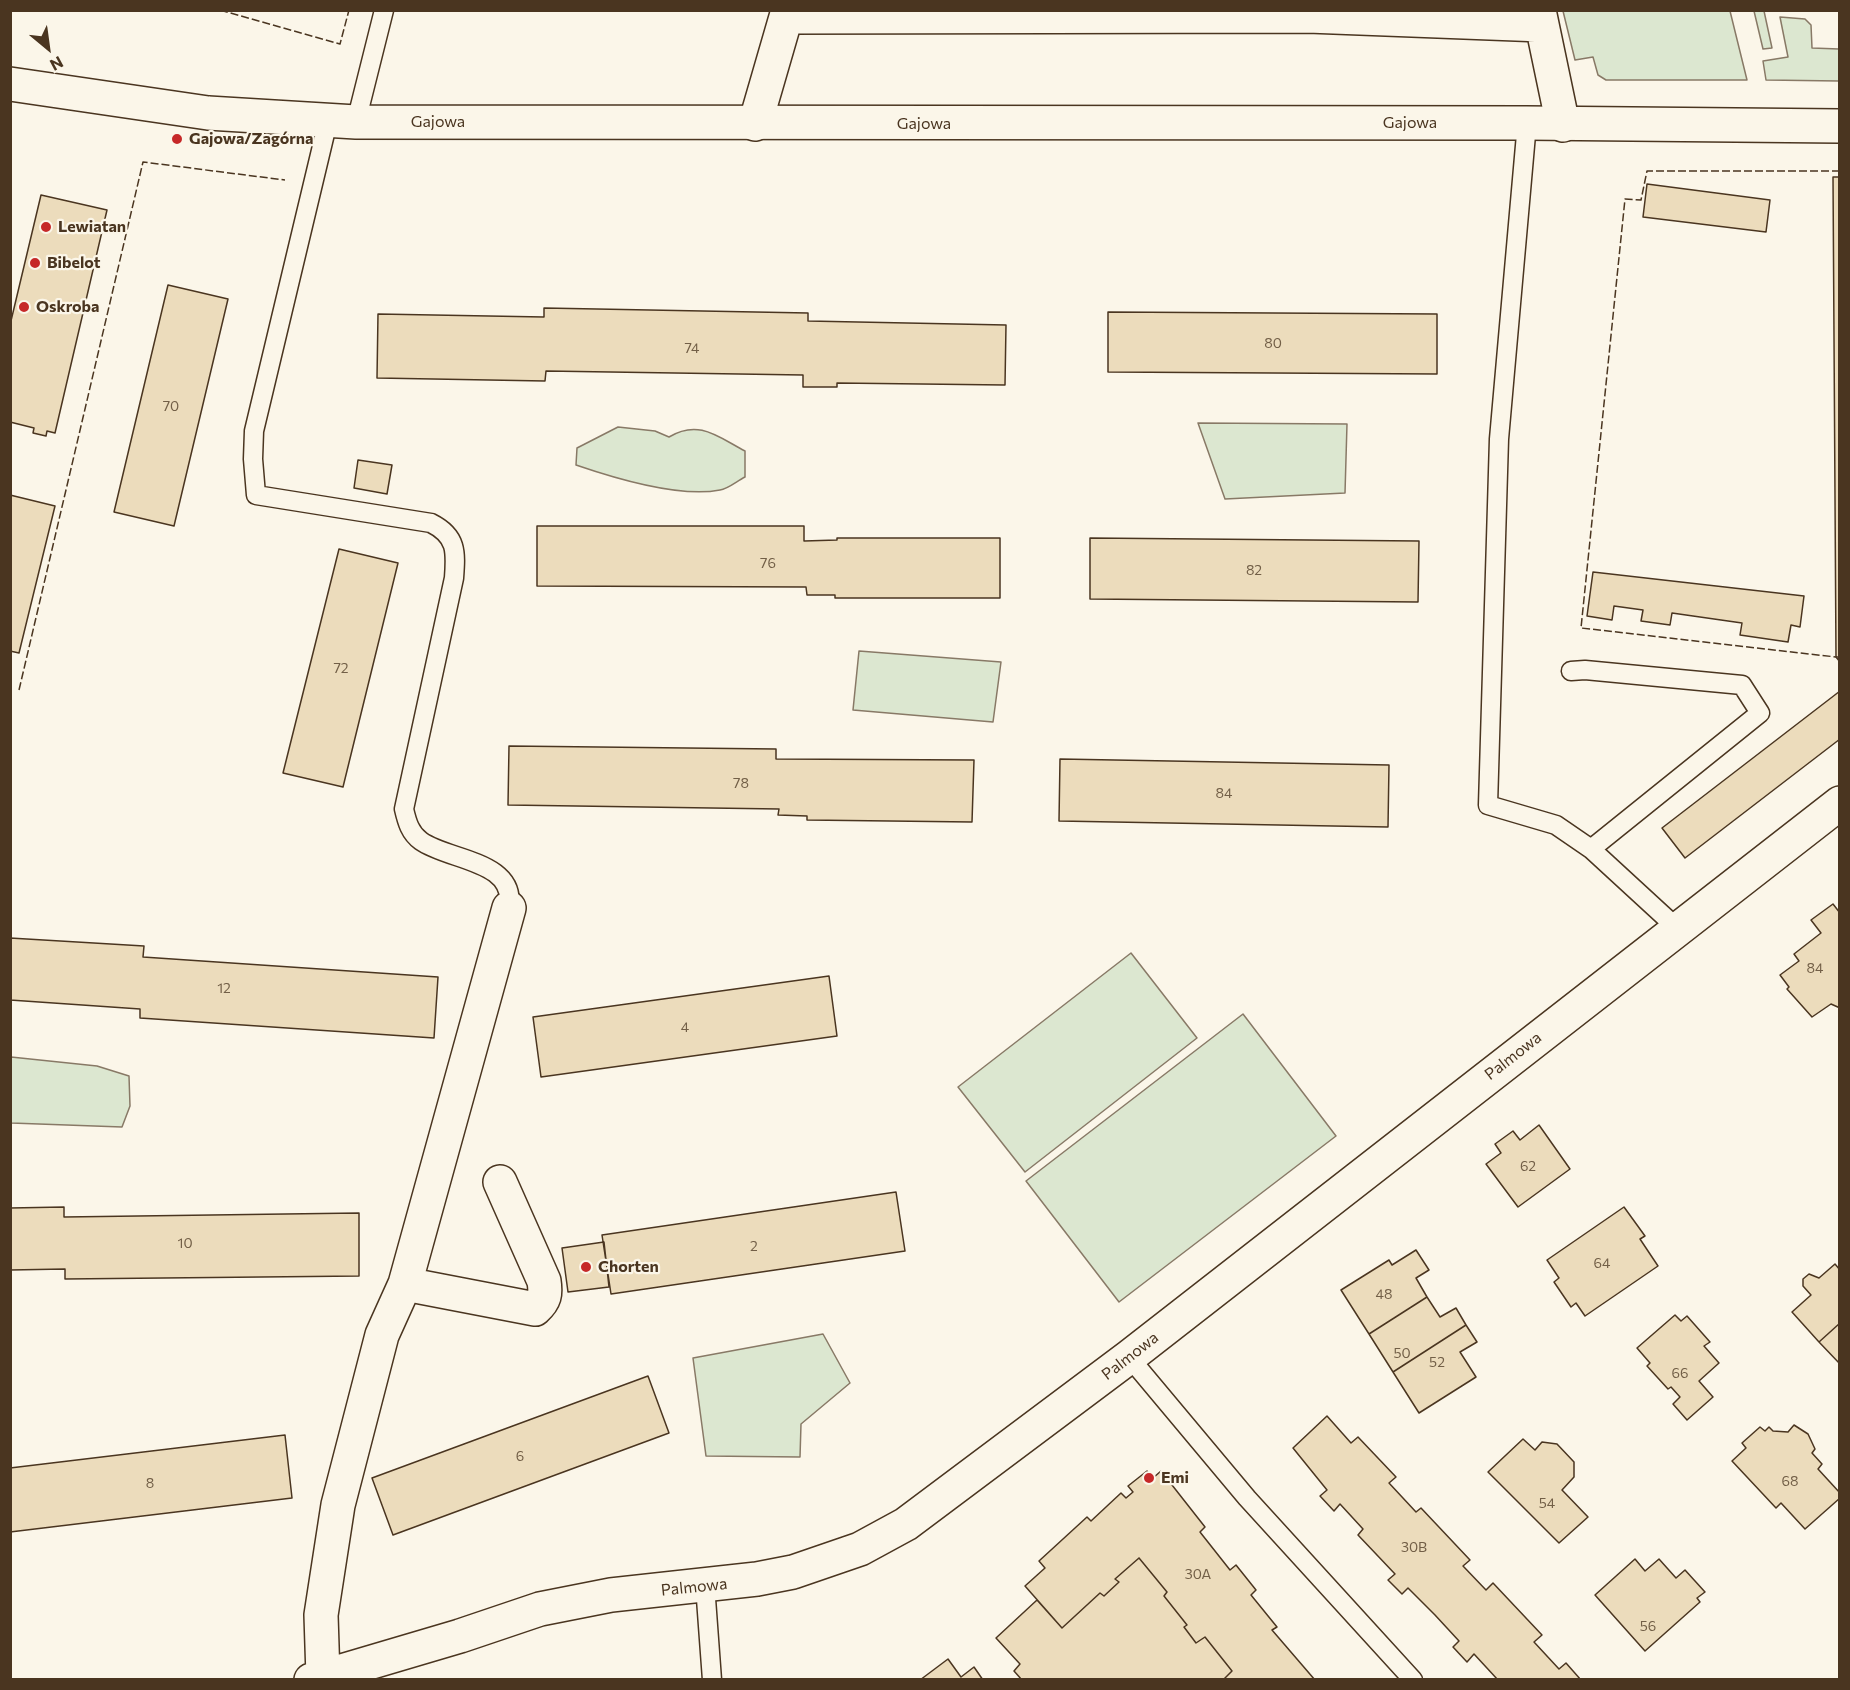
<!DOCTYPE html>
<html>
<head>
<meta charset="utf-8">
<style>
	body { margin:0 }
	#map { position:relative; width:1850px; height:1690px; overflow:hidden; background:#fbf6e9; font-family:Commissioner,sans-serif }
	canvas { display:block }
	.frame { position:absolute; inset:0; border:12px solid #4a3520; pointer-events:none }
	.north { position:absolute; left:18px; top:18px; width:60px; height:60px; -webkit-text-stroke:4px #fbf6e9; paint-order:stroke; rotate:151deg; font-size:16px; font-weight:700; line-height:24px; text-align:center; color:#4a3520 }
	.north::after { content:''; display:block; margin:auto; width:21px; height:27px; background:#4a3520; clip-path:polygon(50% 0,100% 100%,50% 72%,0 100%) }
</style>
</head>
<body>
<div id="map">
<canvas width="1850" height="1690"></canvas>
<div class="frame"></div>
<div class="north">N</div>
</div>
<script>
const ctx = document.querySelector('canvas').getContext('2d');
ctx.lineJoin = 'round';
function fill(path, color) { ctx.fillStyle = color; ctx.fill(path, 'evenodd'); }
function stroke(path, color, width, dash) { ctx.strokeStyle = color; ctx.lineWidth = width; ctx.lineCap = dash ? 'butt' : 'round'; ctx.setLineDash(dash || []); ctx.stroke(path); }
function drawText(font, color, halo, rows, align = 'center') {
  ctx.font = font + ' Commissioner,sans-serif'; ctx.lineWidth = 4.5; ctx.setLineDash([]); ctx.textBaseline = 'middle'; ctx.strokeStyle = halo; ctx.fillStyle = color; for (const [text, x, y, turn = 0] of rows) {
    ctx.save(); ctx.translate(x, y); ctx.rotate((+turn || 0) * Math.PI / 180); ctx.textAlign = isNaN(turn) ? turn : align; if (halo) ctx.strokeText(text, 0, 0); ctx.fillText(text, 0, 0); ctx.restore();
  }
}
const green = new Path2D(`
	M1563,11H1730L1747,80H1606L1598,75L1593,57L1575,60Z
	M1754,11H1764L1772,48L1763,49Z
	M1780,17L1805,19L1811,25L1812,48L1839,49V81L1766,80L1763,61L1788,57Z
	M1198,423L1347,424L1345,493L1225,499Z
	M618,427L655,431L669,437C699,419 718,437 745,451V477C737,481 728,489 720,490C680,498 614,478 576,465L577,448Z
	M859,651L1001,662L993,722L853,710Z
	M1131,953L1197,1038L1025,1172L958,1087Z
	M1243,1014L1336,1136L1119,1302L1026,1181Z
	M11,1057L97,1066L129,1076L130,1106L122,1127L11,1123Z
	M823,1334L850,1383L801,1424L800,1457L706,1456L693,1358Z`);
fill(green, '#dce7d0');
stroke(green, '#887966', 1.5);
const building = new Path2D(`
	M1833,177H1840V657H1836Z
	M1647,184L1770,200L1766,232L1643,217Z
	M41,195L107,210L55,433L47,431L46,436L33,433L34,428L10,422V325Z
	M168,285L228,299L174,526L114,512Z
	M544,308L808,313V321L1006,325L1005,385L837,383V387H803V375L546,371L545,381L377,378L378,314L544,317Z
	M1108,312L1437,314V374L1108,372Z
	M358,460L392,465L387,494L354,488Z
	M10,495L55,506L19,653L10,651Z
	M537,526H804V541L837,540V538H1000V598H835V595H807L806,587L537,586Z
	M1090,538L1419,541L1418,602L1090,599Z
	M339,549L398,563L343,787L283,773Z
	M1593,572L1804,596L1800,627L1791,625L1788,642L1740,635L1742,623L1672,613L1670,625L1641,621L1643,610L1614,606L1612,620L1587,616Z
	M1840,691V739L1685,858L1662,828Z
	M509,746L776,749V759L974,760L972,822L807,820V816L778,815L779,809L508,805Z
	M1060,759L1389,765L1388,827L1059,821Z
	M1833,904L1840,913V1008L1831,1004L1812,1017L1787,989L1789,987L1780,975L1799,961L1794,954L1821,933L1811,920Z
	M10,938L144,946L143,957L438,977L434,1038L140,1018V1009L10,1000Z
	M829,976L837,1036L541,1077L533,1017Z
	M1539,1125L1570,1169L1518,1207L1486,1164L1501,1153L1495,1144L1513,1131L1520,1140Z
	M896,1192L905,1251L611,1294L602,1235Z
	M64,1207V1217L359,1213V1276L65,1279V1269L10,1270V1208Z
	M1624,1207L1645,1236L1640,1239L1658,1266L1585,1316L1576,1303L1571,1307L1554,1282L1559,1278L1547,1260Z
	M604,1242L609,1287L568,1292L562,1248Z
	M1416,1250L1429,1270L1416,1278L1427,1297L1369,1334L1341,1290L1389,1260L1392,1265Z
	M1835,1264L1840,1270V1323L1819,1342L1792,1312L1811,1295L1803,1286V1279L1809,1274L1819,1278Z
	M1427,1297L1440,1317L1456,1308L1466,1325L1393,1372L1369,1334Z
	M1675,1315L1681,1321L1687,1316L1710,1342L1704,1346L1719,1363L1699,1381L1713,1397L1687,1420L1673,1404L1680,1397L1671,1387L1668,1389L1647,1366L1650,1363L1637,1348Z
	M1840,1323V1364L1819,1342Z
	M1466,1325L1477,1342L1460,1352L1476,1377L1419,1413L1393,1372Z
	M648,1376L669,1433L393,1535L372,1478Z
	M1327,1416L1351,1443L1358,1437L1396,1477L1389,1483L1416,1512L1421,1508L1470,1560L1463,1566L1486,1590L1493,1583L1542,1635L1534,1642L1559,1669L1566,1663L1581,1680H1498L1474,1654L1467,1662L1453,1647L1459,1641L1435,1615L1408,1588L1402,1594L1388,1580L1395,1574L1358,1535L1363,1529L1340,1504L1334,1511L1320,1496L1327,1490L1293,1448Z
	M1794,1425L1808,1434L1815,1449L1812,1453L1822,1464L1818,1469L1840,1493V1498L1805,1529L1781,1503L1776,1508L1732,1461L1746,1448L1742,1443L1760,1427L1765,1431L1769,1427L1773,1431L1788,1432Z
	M285,1435L292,1498L10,1532V1468Z
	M1523,1439L1535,1450L1542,1442L1557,1444L1574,1462V1477L1562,1490L1588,1517L1559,1543L1488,1472Z
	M1147,1471L1153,1478L1161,1471L1205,1527L1200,1532L1230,1570L1236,1565L1256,1590L1251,1595L1277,1627L1272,1630L1315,1680H1223L1232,1671L1205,1637L1196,1643L1184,1627L1187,1625L1164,1596L1167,1592L1139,1558L1115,1579L1119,1582L1104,1596L1100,1593L1062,1628L1025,1586L1045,1568L1039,1561L1087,1517L1091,1521L1121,1493L1126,1498L1133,1492L1128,1486Z
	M1139,1558L1167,1592L1164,1596L1187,1625L1184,1627L1196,1643L1205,1637L1232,1671L1223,1680H1022L1014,1671L1020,1664L996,1638L1037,1600L1062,1628L1100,1593L1104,1596L1119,1582L1115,1579Z
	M1635,1559L1645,1571L1659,1559L1676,1578L1685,1570L1705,1592L1697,1598L1700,1602L1645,1651L1595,1595Z
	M948,1659L961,1677L974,1667L983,1680H920Z`);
fill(building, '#ecdcbc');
stroke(building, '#4a3520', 1.5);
const service = new Path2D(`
	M328,121L254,431L253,459L256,495L431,523C457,536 456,552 454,578L404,809C407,822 410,833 421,841C449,861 517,860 509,908
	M356,122L384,10
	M1527,123L1499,439L1488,805L1556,825L1591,849L1678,929
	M1571,671L1585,670L1742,685L1760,713L1591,849
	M1129,1357L1247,1498L1413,1680
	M705,1585L712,1680`);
const minor = new Path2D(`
	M1539,10L1563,125
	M755,124L786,17L1308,16L1542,25
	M405,1284L535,1309C545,1300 546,1294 544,1281L500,1182
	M323,1677L321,1615L338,1505L382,1335L405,1284L509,908
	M311,1680L460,1636L540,1609L611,1595L757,1579L793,1572L860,1549L906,1524L1129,1357L1840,803`);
const tertiary = new Path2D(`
	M10,84L208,113L356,122L1527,123L1840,126`);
stroke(service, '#4a3520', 21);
stroke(minor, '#4a3520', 36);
stroke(tertiary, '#4a3520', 36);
stroke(service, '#fbf6e9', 18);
stroke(minor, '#fbf6e9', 33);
stroke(tertiary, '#fbf6e9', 33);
stroke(new Path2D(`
	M220,10L340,44L349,10
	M1840,171H1647L1641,200L1625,199L1581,628L1836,657L1840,662
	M19,690L143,162L285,180`), '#4a3520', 1.5, [8, 3]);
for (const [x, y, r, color] of [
	[177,139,6,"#c62828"],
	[46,227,6,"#c62828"],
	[35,263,6,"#c62828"],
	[24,307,6,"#c62828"],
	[586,1267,6,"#c62828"],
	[1149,1478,6,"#c62828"]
]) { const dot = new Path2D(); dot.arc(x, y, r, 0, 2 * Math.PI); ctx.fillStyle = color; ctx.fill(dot); stroke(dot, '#fbf6e9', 2); }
drawText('14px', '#725f47', null, [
	["80",1273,343],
	["74",692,348],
	["70",171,406],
	["76",768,563],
	["82",1254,570],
	["72",341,668],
	["78",741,783],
	["84",1224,793],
	["84",1815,968],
	["12",224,988],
	["4",685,1027],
	["62",1528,1166],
	["10",185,1243],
	["2",754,1246],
	["64",1602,1263],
	["48",1384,1294],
	["50",1402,1353],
	["52",1437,1362],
	["66",1680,1373],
	["6",520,1456],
	["68",1790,1481],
	["8",150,1483],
	["54",1547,1503],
	["30B",1414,1547],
	["30A",1198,1574],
	["56",1648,1626]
]);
drawText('16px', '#4a3520', '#fbf6e9', [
	["Gajowa",438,122],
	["Gajowa",1410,123],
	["Gajowa",924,124],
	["Palmowa",1513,1056,-38],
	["Palmowa",1130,1356,-38],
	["Palmowa",694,1587,-6]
]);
drawText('bold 16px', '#4a3520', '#fbf6e9', [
	["Gajowa/Zagórna",189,139],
	["Lewiatan",58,227],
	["Bibelot",47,263],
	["Oskroba",36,307],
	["Chorten",598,1267],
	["Emi",1161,1478]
], 'left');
</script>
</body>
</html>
